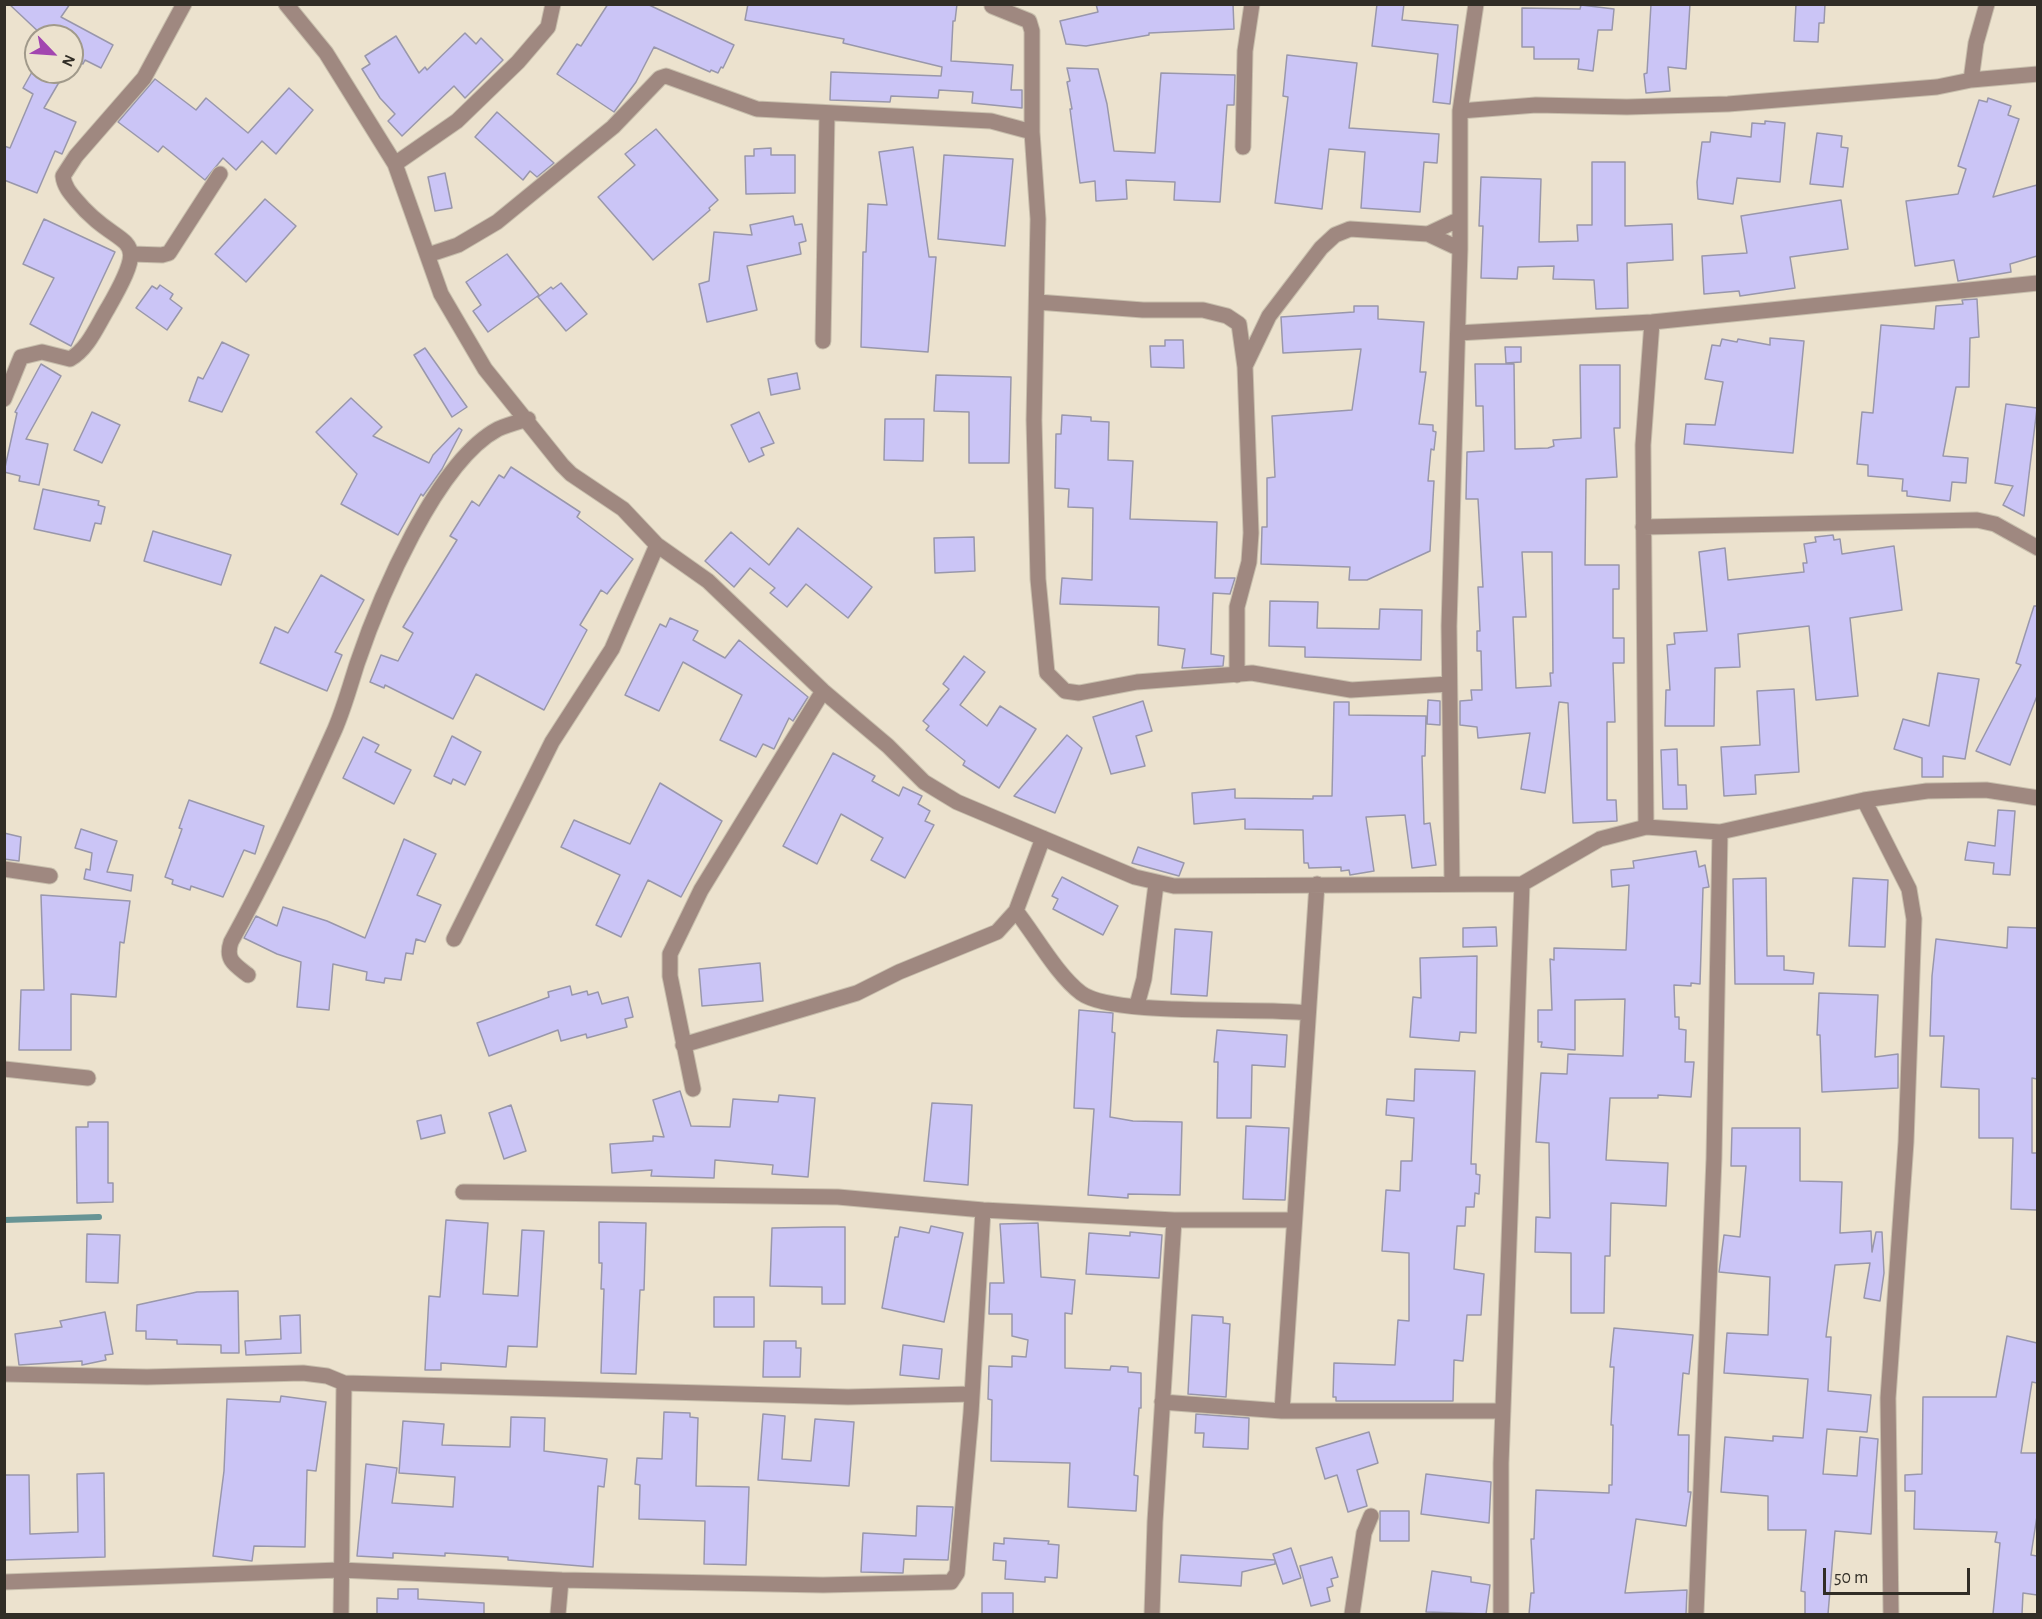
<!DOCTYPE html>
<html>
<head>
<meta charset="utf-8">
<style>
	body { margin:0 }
	#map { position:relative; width:2042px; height:1619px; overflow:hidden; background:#ece2ce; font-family:"Alegreya Sans",sans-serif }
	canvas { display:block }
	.frame { position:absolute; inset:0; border:6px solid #312d26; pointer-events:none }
	.north { position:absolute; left:24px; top:24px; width:60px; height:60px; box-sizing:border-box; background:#ece2ce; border:2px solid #a19a8b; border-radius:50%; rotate:115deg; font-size:16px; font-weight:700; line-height:24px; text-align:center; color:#312d26 }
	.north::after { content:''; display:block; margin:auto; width:21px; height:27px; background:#a246b0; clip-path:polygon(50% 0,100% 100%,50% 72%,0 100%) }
	.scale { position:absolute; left:1823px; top:1568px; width:147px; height:27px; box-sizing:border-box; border:3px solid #312d26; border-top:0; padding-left:8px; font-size:18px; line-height:21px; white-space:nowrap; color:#312d26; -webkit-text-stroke:4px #ece2ce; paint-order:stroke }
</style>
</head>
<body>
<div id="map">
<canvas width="2042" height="1619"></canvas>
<div class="frame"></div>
<div class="north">N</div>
<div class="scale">50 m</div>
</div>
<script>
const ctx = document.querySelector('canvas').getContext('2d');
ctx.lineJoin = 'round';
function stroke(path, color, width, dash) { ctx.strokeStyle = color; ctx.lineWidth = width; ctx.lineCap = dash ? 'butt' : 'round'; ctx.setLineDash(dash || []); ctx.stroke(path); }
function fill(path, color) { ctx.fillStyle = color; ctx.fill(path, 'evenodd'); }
stroke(new Path2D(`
	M4,1220L99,1217`), '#679495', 6);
const building = new Path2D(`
	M9,4H70L61,17L113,45L101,68L85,60L83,64L72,58V36H43Z
	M608,4H647L734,45L723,68L721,67L718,73L711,70L710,72L654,47L636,82L614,112L557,74L577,44L581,46Z
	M748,4H957L955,21H953L951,61L1013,65L1011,90H1022V108L972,103L973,92L939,90L938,98L891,96L890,102L830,100L831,72L941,76L942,67L843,43L844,39L745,20Z
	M1096,4H1233L1234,29L1149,33V35L1086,46L1066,44L1060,21L1098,12Z
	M1377,4H1404L1402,20L1458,25L1450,104L1433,102L1438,54L1372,46Z
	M1651,4H1690L1686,69L1668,67L1670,91L1646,93L1644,74L1647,73Z
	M1796,4H1825L1824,23H1819L1818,42L1794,41Z
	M1581,5L1614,9L1612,30H1598L1593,71L1578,69L1579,59H1534V47H1522V8L1580,9Z
	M465,33L476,44L481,38L503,60L465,98L454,86L402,136L388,121L395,114L380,98L362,69L370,64L365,56L396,36L419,73L425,67L427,70Z
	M1287,55L1357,63L1349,128L1439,134L1437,163L1424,162L1420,212L1361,208L1365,152L1329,149L1322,209L1275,203L1288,97L1283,96Z
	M1067,68L1098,69L1107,104L1114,151L1155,153L1161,73L1235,75L1234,105H1227L1220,202L1174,200L1175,182L1126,180L1127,199L1096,201L1095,181L1080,183L1070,109H1072L1067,82L1070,81Z
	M32,72H65L44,108L76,122L62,154L55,151L37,193L4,180V146L10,148L33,94L23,88Z
	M155,79L196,110L206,98L248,133L289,88L313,110L276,154L262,141L236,170L223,158L205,180L163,146L158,152L118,122Z
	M1988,98L2011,106L2008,115L2019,119L1993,197L2037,185V256L2010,264L2011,272L1958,281L1954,260L1915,266L1906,201L1958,194L1966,169L1958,166L1979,100L1987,102Z
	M497,112L554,163L537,177L530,171L523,180L475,137Z
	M1765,121L1785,123L1780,182L1737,178L1733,204L1698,199L1697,182L1702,142H1710L1711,132L1751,137L1752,123L1765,124Z
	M656,129L718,200L709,208L710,210L653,260L598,197L635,165L625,154Z
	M1817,133L1842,136L1841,147L1848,148L1843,187L1810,184Z
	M913,147L929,257H936L928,352L861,347L863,252H866L868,204L887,205L879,152Z
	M771,148V155H795V193L746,194L745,156H754V149Z
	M944,155L1013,159L1005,246L938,239Z
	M1592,162H1625V226L1672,224L1673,260L1627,263L1628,308L1596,309L1594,280L1553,279L1554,266L1518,267L1517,279L1481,278L1483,226H1479L1481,177L1541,179L1539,242L1578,241L1577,225H1592Z
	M445,173L452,208L435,211L428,177Z
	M265,199L296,226L246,282L215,254Z
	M1841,200L1848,249L1790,257L1795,288L1740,296L1739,291L1704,294L1702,256L1747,253L1741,216Z
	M793,216L795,225L802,224L806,241L799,243L801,254L747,266L757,310L707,322L699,284L709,281L714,232L752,235L750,225Z
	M44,219L115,252L71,346L30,324L54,278L23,264Z
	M507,254L539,295L488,332L473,311L481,305L466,282Z
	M561,283L587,314L566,331L538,297L551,287L553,289Z
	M160,285L173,294L170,299L182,308L167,330L136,308L152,286L157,289Z
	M1977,299L1979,337L1970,338L1969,387H1956L1943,456L1968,458L1966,483L1952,482L1950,501L1907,496V491H1902L1903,479L1868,476V465L1857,464L1862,412L1873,413L1881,325L1934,329L1936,306L1963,304L1962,300Z
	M1354,306H1378V319L1424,322L1420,372H1426L1419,424L1433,425V431L1436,432L1434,450L1431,449L1428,481H1434L1430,551L1367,580H1349L1350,567L1261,564L1262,527H1267V478L1275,477L1272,416L1352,410L1361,349L1283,353L1281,317L1354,312Z
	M1770,338L1804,341L1793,453L1684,444L1686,424L1715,425L1723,382L1705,379L1712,345L1720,346L1722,339L1737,342L1738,339L1770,345Z
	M1165,340H1183L1184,368L1151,367L1150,346H1165Z
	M222,342L249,355L222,412L189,401L198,377L203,379Z
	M1505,347H1521V362L1506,363Z
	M425,348L467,407L452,417L414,355Z
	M41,364L61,376L26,439L48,444L39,485L19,481L20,476L4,472L17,413L15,412Z
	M1475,364H1514L1515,449L1548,448L1554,446L1553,440L1581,438L1580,365H1620V428H1614L1617,477L1586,479L1585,565H1619V589H1613V638H1624V663H1613L1615,722H1607V800H1616L1617,821L1573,823L1568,703L1559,702L1545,793L1521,789L1530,733L1478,738L1477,727L1460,725V701L1472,700L1471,690H1482L1481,651H1477V631H1480L1478,587H1483L1478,499H1466L1467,452L1484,451L1483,406H1476ZM1522,552H1552L1553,673H1550L1551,686L1516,688L1513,617H1526Z
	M797,373L800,389L771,395L768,379Z
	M936,375L1011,377L1009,463H969V412L934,411Z
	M351,398L382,427L373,436L429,463L433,455L459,428L462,430L442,469L423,496L421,494L398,535L341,504L357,474L316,432Z
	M2006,404L2037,408L2024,516L2003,505L2013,486L1995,483Z
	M92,412L120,425L102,463L74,450Z
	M759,412L774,443L761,448L764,455L749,462L731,425Z
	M1062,415L1091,417V421L1109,422L1108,460L1133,461L1130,519L1217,522L1215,578H1235L1230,594L1213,593L1211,654L1224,656L1223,666L1182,668L1185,649L1158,645L1159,607L1060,604L1062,578L1092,580L1093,508L1068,507L1069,489L1055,488L1056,434H1061Z
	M885,419H924L923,461L884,460Z
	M511,467L580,512L577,517L633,559L607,594L601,590L580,625L587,630L544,710L476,674L453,719L385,685L384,688L370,682L381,655L398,661L413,633L403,627L457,540L450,536L472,501L479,506L499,475L504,478Z
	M43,489L99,501L98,505L105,507L101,524L95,523L90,541L34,529Z
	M798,528L872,587L848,618L806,584L787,607L770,593L775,588L750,568L734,587L705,561L731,532L769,565Z
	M153,531L231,555L221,585L144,561Z
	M1833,535L1834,540L1840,539L1842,554L1894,546L1902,610L1850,618L1858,696L1816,700L1809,626L1738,634L1740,667L1715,668L1714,726H1665L1666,690H1670L1667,645L1675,644L1674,633L1707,631L1699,552L1725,548L1728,580L1804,572L1803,563H1807L1804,544L1816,542L1815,537Z
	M974,537L975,571L935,573L934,538Z
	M321,575L364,600L335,652L342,655L327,691L260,663L275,627L288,633Z
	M1270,601L1318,602L1317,628L1379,629L1380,609L1422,610L1421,660L1305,657V647L1269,646Z
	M2034,606H2037V696L2010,765L1976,751L2021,665L2016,663Z
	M670,618L698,631L693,640L725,658L739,640L808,697L793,721L789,718L774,749L763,744L756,757L720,740L742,695L683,662L659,711L625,695L660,624L666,627Z
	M964,656L985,672L960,705L987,726L1000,706L1036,729L999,788L963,765L965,761L926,730L929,726L923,721L949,689L943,684Z
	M1938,673L1979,679L1965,759L1943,756V777H1922V758L1894,749L1903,719L1929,726Z
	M1794,689L1799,772L1755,775L1756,794L1724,796L1721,747L1760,745L1757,691Z
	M1428,700L1440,701V725L1427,724Z
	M1143,701L1152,731L1136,736L1145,766L1111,774L1093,717Z
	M1334,702H1349V715L1426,716L1425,756H1422L1424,824L1430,823L1436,865L1412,868L1405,815L1366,817L1374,871L1350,875L1349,870L1341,871V867L1309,868L1308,863H1304L1303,830L1245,829V819L1194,824L1192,793L1235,789V798L1313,799V796H1332Z
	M1067,735L1082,748L1055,813L1014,796Z
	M452,736L481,752L465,785L453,779L451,784L434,776Z
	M363,737L379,745L375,752L411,770L394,804L343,778Z
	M1677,749L1678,785H1686L1687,809H1663L1661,750Z
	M833,753L875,776L872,781L899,796L903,787L922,796L918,804L930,811L925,821L934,825L905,878L871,860L883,838L841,814L817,864L783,846Z
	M660,783L722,821L681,897L648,880L621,937L596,925L620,875L561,847L574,820L630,844Z
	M189,800L264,826L255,854L244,850L223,897L191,886L190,890L172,884L173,880L165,877L182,829L179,828Z
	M1998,810L2015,811L2010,875L1993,874L1994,863L1965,860L1968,842L1995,846Z
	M81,829L117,841L107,872L133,875L131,891L84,879L86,869L90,870L92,853L75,848Z
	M4,833L21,837L19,861L4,859Z
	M404,839L436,854L417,895L441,905L425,942L416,939L413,954L406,953L401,980L385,978L384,983L366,980L367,972L333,964L329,1010L297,1007L301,962L277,954L244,938L256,916L277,926L283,907L327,921L365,938Z
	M1138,847L1184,863L1179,876L1132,863Z
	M1696,851L1699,867L1705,865L1709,887L1703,888L1700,984L1691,983V986L1674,985L1675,1017H1679V1029L1686,1030L1685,1062H1694L1691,1097L1658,1095V1098H1610L1606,1160L1668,1163L1666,1206L1611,1203L1610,1256H1605L1604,1313H1571V1253L1535,1252L1536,1217L1550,1218L1549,1143L1536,1142L1541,1073L1567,1074L1568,1054L1623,1056L1625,999L1575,1000V1050L1541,1047L1542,1042H1538V1010H1552L1550,959L1554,960V948L1626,950L1629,885L1612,887L1611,870L1634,868L1633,861Z
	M1062,877L1118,906L1103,935L1053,909L1058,899L1052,896Z
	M1766,878L1767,956H1784V970L1814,973L1813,984H1735L1733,879Z
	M1853,878L1888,880L1885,947L1849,946Z
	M41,895L130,901L124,943L120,942L116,997L71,994V1050H19L21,990H44Z
	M1496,927L1497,946L1463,947V928Z
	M2008,927L2037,928V1079L2032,1078V1153H2037V1210L2011,1209L2013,1138H1979V1089L1941,1087L1944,1036H1930L1932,976L1936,939L2007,948Z
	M1175,929L1212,932L1207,996L1171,994Z
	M1477,956L1476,1033L1460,1032L1459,1041L1410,1037L1413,997L1421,998L1420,958Z
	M760,963L763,1001L702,1006L699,969Z
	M570,986L572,995L587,991L588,995L598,992L602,1004L628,997L633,1017L625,1019L627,1027L587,1038L586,1034L561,1041L558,1030L489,1056L477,1023L549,997L548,992Z
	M1819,993L1878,995L1875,1057L1898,1054V1088L1822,1092L1820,1035H1817Z
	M1079,1010L1113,1013L1112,1032L1115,1033L1110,1117L1133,1121L1182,1122L1180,1195L1128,1194V1198L1088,1195L1094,1109L1074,1108Z
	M1217,1030L1287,1035L1285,1067L1252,1065L1251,1118H1217L1218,1062H1214Z
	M1415,1069L1475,1071L1471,1164H1476V1174L1480,1175L1479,1194L1475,1193L1474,1207H1466L1465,1226H1457L1454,1269L1484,1274L1481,1315H1467L1463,1361L1454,1360L1453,1401H1336V1397H1333L1334,1363L1395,1365L1398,1320L1409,1321V1253L1382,1251L1386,1190L1400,1191L1401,1161H1412L1414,1118L1386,1115L1387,1099L1414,1101Z
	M680,1091L691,1126L730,1127L733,1099L778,1102L779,1095L815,1098L808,1177L772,1174L773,1165L715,1160L714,1178L651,1176L652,1170L612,1173L610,1144L653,1141V1136L664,1137L653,1100Z
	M932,1103L972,1105L968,1185L924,1181Z
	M511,1105L526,1151L504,1159L489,1113Z
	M441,1115L445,1133L421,1139L417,1121Z
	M88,1122H108V1183H113V1202L77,1203L76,1127H88Z
	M1246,1126L1289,1128L1285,1200L1243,1199Z
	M1732,1128H1800V1181L1842,1182L1840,1233L1871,1231L1872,1252L1876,1232H1882L1884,1273L1880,1301L1864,1298L1870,1263L1835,1265L1826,1337H1831L1828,1391L1871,1395L1867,1432L1827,1429L1823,1474L1857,1476L1860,1437L1878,1439L1871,1534L1835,1531L1828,1614H1805V1592L1801,1591L1806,1530H1768V1496L1721,1492L1725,1437L1773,1441V1436L1803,1438L1808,1379L1724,1373L1727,1333L1768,1335L1770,1277L1719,1272L1724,1235L1740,1237L1746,1166H1731Z
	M446,1220L488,1223L483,1294L518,1296L522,1230L544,1231L537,1347L508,1346L506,1367L441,1363V1370H425L429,1296L440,1297Z
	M599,1222L646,1223L644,1290H640L636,1374L601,1373L604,1289H601L602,1263H599Z
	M1038,1223L1041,1277L1075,1280L1072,1314L1065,1313V1368L1110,1370L1111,1366L1128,1367V1372L1141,1373V1408H1139L1134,1475L1138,1476L1136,1511L1068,1507L1070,1463L991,1461L992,1400L988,1399L989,1366L1012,1367V1356L1026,1357L1028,1340L1012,1336V1314H989L990,1283H1004L1000,1224Z
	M931,1226L963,1233L944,1322L882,1308L895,1237H898L900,1227L929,1233Z
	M823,1227H845V1304H822V1287L770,1286L772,1228Z
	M1130,1232L1162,1235L1159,1278L1086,1274L1089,1233L1130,1236Z
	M87,1234L120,1235L118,1283L86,1282Z
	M238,1291L239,1353H221V1345L177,1344V1340L146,1339V1331H136L137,1305L197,1292Z
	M714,1297H754V1327H714Z
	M105,1312L113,1354L105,1355L106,1360L82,1365V1361L19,1365L15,1334L62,1327L60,1321Z
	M300,1315L301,1353L246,1355L245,1341L281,1339L280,1316Z
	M1192,1315L1223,1317V1323L1230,1324L1226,1397L1188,1394Z
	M1614,1328L1693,1335L1689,1374L1683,1373L1678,1435H1689L1688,1492H1691L1686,1526L1636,1519L1625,1593L1687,1590L1686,1614H1529L1531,1593H1534L1531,1539H1534L1536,1490L1609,1493V1485H1612L1613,1425H1611L1614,1367H1610Z
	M2007,1336L2037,1343V1383L2032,1382L2021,1453H2037V1516L2031,1555L2037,1556V1595L2023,1593L2022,1614H1993L2000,1543L1995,1542L1997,1532L1914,1529L1915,1491H1905V1475L1922,1474L1923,1397H1996Z
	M764,1341H796V1348H801L800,1377H763Z
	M903,1345L942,1349L939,1379L900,1375Z
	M281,1396L326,1402L316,1471L307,1470L305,1547L254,1546L252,1561L213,1556L224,1471L227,1399L280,1402Z
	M664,1412L690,1413V1417L698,1418L696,1486L749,1487L746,1565L704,1564L705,1521L639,1519L640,1485L635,1484L637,1458L662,1459Z
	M763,1414L785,1416L782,1459L811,1461L815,1419L854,1422L849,1486L758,1480Z
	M1196,1414L1249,1418L1248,1449L1203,1447L1204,1433H1195Z
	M511,1417L545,1418L544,1451L607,1459L604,1487L598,1486L593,1567L508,1560V1557L445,1553V1556L393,1553V1558L357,1556L366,1464L397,1468L392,1503L453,1507L455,1477L399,1473L403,1421L444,1424L442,1445L510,1447Z
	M1369,1432L1378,1463L1357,1470L1367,1506L1348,1512L1337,1475L1325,1479L1316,1448Z
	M104,1473L105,1557L4,1560V1475H29L30,1534L78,1532L77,1474Z
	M1426,1474L1491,1482L1489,1523L1421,1514Z
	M917,1506L953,1507L948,1560L904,1559L903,1573L861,1572L863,1533L916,1536Z
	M1380,1511H1409V1541H1380Z
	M1004,1538L1049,1541L1048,1544L1059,1545L1057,1578L1045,1577V1582L1005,1579L1006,1561L993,1560L994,1543L1004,1544Z
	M1291,1548L1301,1578L1283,1584L1275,1560V1564L1242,1572L1241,1586L1179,1582L1181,1555L1275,1560L1273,1554Z
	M1332,1557L1338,1577L1331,1579L1333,1586L1327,1588L1330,1601L1311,1606L1300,1566Z
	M1432,1571L1471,1577V1582L1490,1585L1486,1614L1426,1612Z
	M398,1589H418V1599L484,1603V1614H377V1598L398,1599Z
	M982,1593H1013V1614H982Z`);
fill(building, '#cbc5f6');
stroke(building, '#9997ab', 1.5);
const minor = new Path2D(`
	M286,4L326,53L395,164L441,294L485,369L562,465L571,474L623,509L657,545L708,581L823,691L888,746L924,782L957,802L1135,877L1174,886L1522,884L1600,839L1646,827L1720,832L1864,800L1927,791L1986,790L2038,798
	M992,6L1029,21L1032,31V132L1038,219L1034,420L1038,579L1047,673L1065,691L1079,693L1137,682L1252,673L1351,690L1449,684
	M1971,80L1976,43L1987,4
	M1460,111L1536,105L1627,107L1728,104L1937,87L1971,80L2038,74
	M1243,147L1245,51L1252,4
	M395,164L457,121L518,62L548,27L553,4
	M1428,234L1460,219
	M132,254L162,255L169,253L220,174
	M428,255L458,245L497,222L613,127L660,78L666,76L757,109L991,121L1032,132
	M1037,302L1143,310H1203L1227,316L1239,324L1245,367L1251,533L1249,562L1237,607V675
	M1458,333L1652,322L2038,283
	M823,341L827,114
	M1246,364L1269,316L1321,248L1335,235L1350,229L1428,234L1460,249
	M4,399L21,357L42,352L70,359C88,349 97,326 108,308C155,226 121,255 76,200C70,193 64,186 63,176L76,156L144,78L184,4
	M1643,527L1977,520L1995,524L2038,548
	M1864,800L1909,889L1914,919L1906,1142L1888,1398L1891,1614
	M1646,827L1643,445L1652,322
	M4,869L50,876
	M1452,884L1449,626L1460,249V111L1476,4
	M1016,911C1035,935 1057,975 1081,993C1113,1017 1261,1007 1308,1013
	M454,939L552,742L612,649L657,545
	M248,975C235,965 225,960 231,942C269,873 303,801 335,729C344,708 350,686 357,664C379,599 436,462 498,429C507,425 518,422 528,419
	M1137,1005L1144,979L1156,884
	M683,1045L857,993L899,972L997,932L1016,911L1043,838
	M4,1069L88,1078
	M693,1089L670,976V954L701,890L823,691
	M463,1192L838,1197L983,1210L1174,1220H1294
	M4,1374L147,1377L303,1373L327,1376L344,1383L848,1397L972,1394
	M1162,1402L1282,1411H1503
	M1282,1411L1317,884
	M4,1582L340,1570L561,1580L823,1585L951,1582L957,1573L971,1413L983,1210
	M341,1614L344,1383
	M558,1614L561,1580
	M1152,1614L1155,1522L1174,1220
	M1352,1614L1364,1533L1371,1516
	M1501,1614V1463L1522,884
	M1696,1614L1714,1158L1720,832`);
stroke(minor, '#c7beac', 17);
stroke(minor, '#9f8880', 15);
</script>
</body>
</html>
